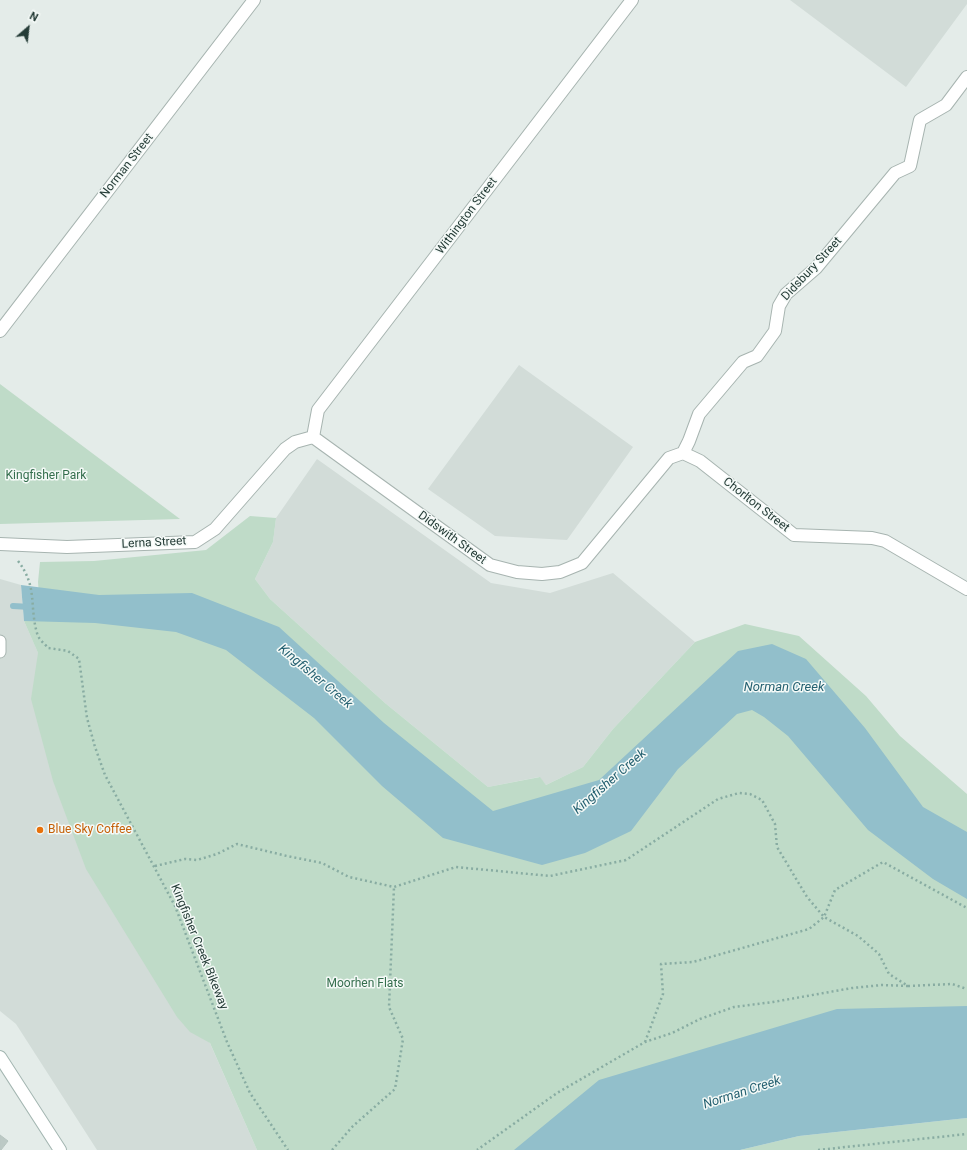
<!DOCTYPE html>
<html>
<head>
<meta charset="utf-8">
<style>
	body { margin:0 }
	#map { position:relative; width:967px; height:1150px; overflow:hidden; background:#e4ece9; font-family:Roboto,sans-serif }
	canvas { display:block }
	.north { position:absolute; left:8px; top:8px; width:40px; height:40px; -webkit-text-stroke:3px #f4f9f7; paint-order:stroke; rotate:28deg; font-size:11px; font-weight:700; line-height:16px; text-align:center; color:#253c37 }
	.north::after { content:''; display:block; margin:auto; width:14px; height:18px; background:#253c37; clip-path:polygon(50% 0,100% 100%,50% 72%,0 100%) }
</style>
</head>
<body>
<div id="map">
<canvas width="967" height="1150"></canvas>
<div class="north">N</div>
</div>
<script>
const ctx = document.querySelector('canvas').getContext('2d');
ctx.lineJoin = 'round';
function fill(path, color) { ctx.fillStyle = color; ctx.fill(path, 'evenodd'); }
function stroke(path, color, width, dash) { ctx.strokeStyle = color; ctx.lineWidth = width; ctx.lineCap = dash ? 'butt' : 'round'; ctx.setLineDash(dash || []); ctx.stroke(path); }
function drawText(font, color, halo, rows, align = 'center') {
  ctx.font = font + ' Roboto,sans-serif'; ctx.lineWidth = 3; ctx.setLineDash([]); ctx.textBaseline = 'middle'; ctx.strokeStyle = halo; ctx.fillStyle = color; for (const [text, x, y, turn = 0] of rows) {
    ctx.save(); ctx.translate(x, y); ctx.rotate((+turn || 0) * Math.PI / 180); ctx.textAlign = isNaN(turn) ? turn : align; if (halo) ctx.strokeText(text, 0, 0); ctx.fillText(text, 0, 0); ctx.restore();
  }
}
fill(new Path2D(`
	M790,0H967V4L906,87Z
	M519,365L633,447L567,540L495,536L428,489Z
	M317,459L491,583L550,593L613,573L695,642L613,729L583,767L546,785L539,777L488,787L385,703L270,599L255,579L273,542L276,518Z
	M0,579L21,585L24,621L257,1150H97L16,1024L0,1011Z`), '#d2dcd8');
fill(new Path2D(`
	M0,384L180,519L0,524Z
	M250,516L276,518L273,542L255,579L270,599L385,703L488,787L540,777L546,785L583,767L613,729L695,642L745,624L799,636L866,696L900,736L967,794V1041L568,1150H257L210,1043L190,1032L177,1017L86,869L53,781L31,699L38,653L24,621H41L38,582L40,562L94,561L206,550Z
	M967,1118V1150H740L799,1136Z`), '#bfdbc8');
fill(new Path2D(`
	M21,585L99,595L192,593L279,627L384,723L493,811L599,780L738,651L772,644L806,659L865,728L923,807L967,832V899L933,879L868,830L788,736L764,717L752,710L737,714L678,769L631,831L585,853L542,865L443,838L382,786L314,718L226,650L176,632L95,623L24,621Z
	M967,1006V1118L799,1136L740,1150H514L599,1080L837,1009Z`), '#92bfcb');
stroke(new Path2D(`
	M13,606L30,607`), '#92bfcb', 6);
const building = new Path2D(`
	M0,1135L8,1141L1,1150H0Z`);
fill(building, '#bcc9c5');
stroke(building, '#b7c5c0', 1);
const lane = new Path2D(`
	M0,641V652`);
const street = new Path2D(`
	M0,331L254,0
	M313,437L318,410L632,0
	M313,437L490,565L517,572L542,574L560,572L582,563L669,458L683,453
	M683,453L689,441L699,414L743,362L757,356L775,331L779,306L786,294L816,268L895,173L910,166L920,120L946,105L967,77
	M683,453L700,461L794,535L872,538L885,541L967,589
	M0,544L67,547L195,542L215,529L285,449L295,442L313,437`);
const secondary = new Path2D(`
	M0,1057L60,1150`);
stroke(lane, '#a7b4b0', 13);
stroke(street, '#a7b4b0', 14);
stroke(secondary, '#a3b6b1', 14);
stroke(new Path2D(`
	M18,561C38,587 29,605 37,633C38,639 45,644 48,648L68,651L79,659L87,718L95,747L105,775L175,906L227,1042L250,1093L288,1150
	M155,866L185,859L197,860L217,854L237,844L287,856L322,863L349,877L394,887L456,867L550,876L626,860L718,799L739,793L750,794L762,800L775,824L777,847L807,897L824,917L858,936L879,954L889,974L908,986L882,985L852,988L773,1002L734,1007L700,1019L672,1033L645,1042L557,1093L477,1150
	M908,986L952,984L967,989
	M645,1042L663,994L661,964L693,962L809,929L824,917L835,890L883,862L967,908
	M332,1150L353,1126L395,1089L403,1039L389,1007L394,887
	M818,1150L967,1134`), '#88aca2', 2.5, [2, 3]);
stroke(lane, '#fff', 11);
stroke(street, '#fff', 12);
stroke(secondary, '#fff', 12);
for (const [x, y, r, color] of [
	[40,830,4,"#e8710a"]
]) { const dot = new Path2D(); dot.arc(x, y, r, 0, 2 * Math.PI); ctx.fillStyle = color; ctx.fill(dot); stroke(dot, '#f4f9f7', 1.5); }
drawText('12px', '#253c37', '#f4f9f7', [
	["Norman Street",127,166,-52],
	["Withington Street",467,216,-53],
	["Didsbury Street",812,269,-47],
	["Chorlton Street",756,505,38],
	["Didswith Street",452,538,36],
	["Lerna Street",154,543,-3],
	["Kingfisher Creek Bikeway",199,947,68]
]);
drawText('12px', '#346e4d', '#f4f9f7', [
	["Kingfisher Park",46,476],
	["Moorhen Flats",365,984]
]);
drawText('12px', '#c56008', '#f4f9f7', [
	["Blue Sky Coffee",48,830]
], 'left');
drawText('italic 13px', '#256171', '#f4f9f7', [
	["Kingfisher Creek",315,677,40],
	["Norman Creek",784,688],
	["Kingfisher Creek",610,782,-41],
	["Norman Creek",742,1093,-18]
]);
</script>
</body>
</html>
